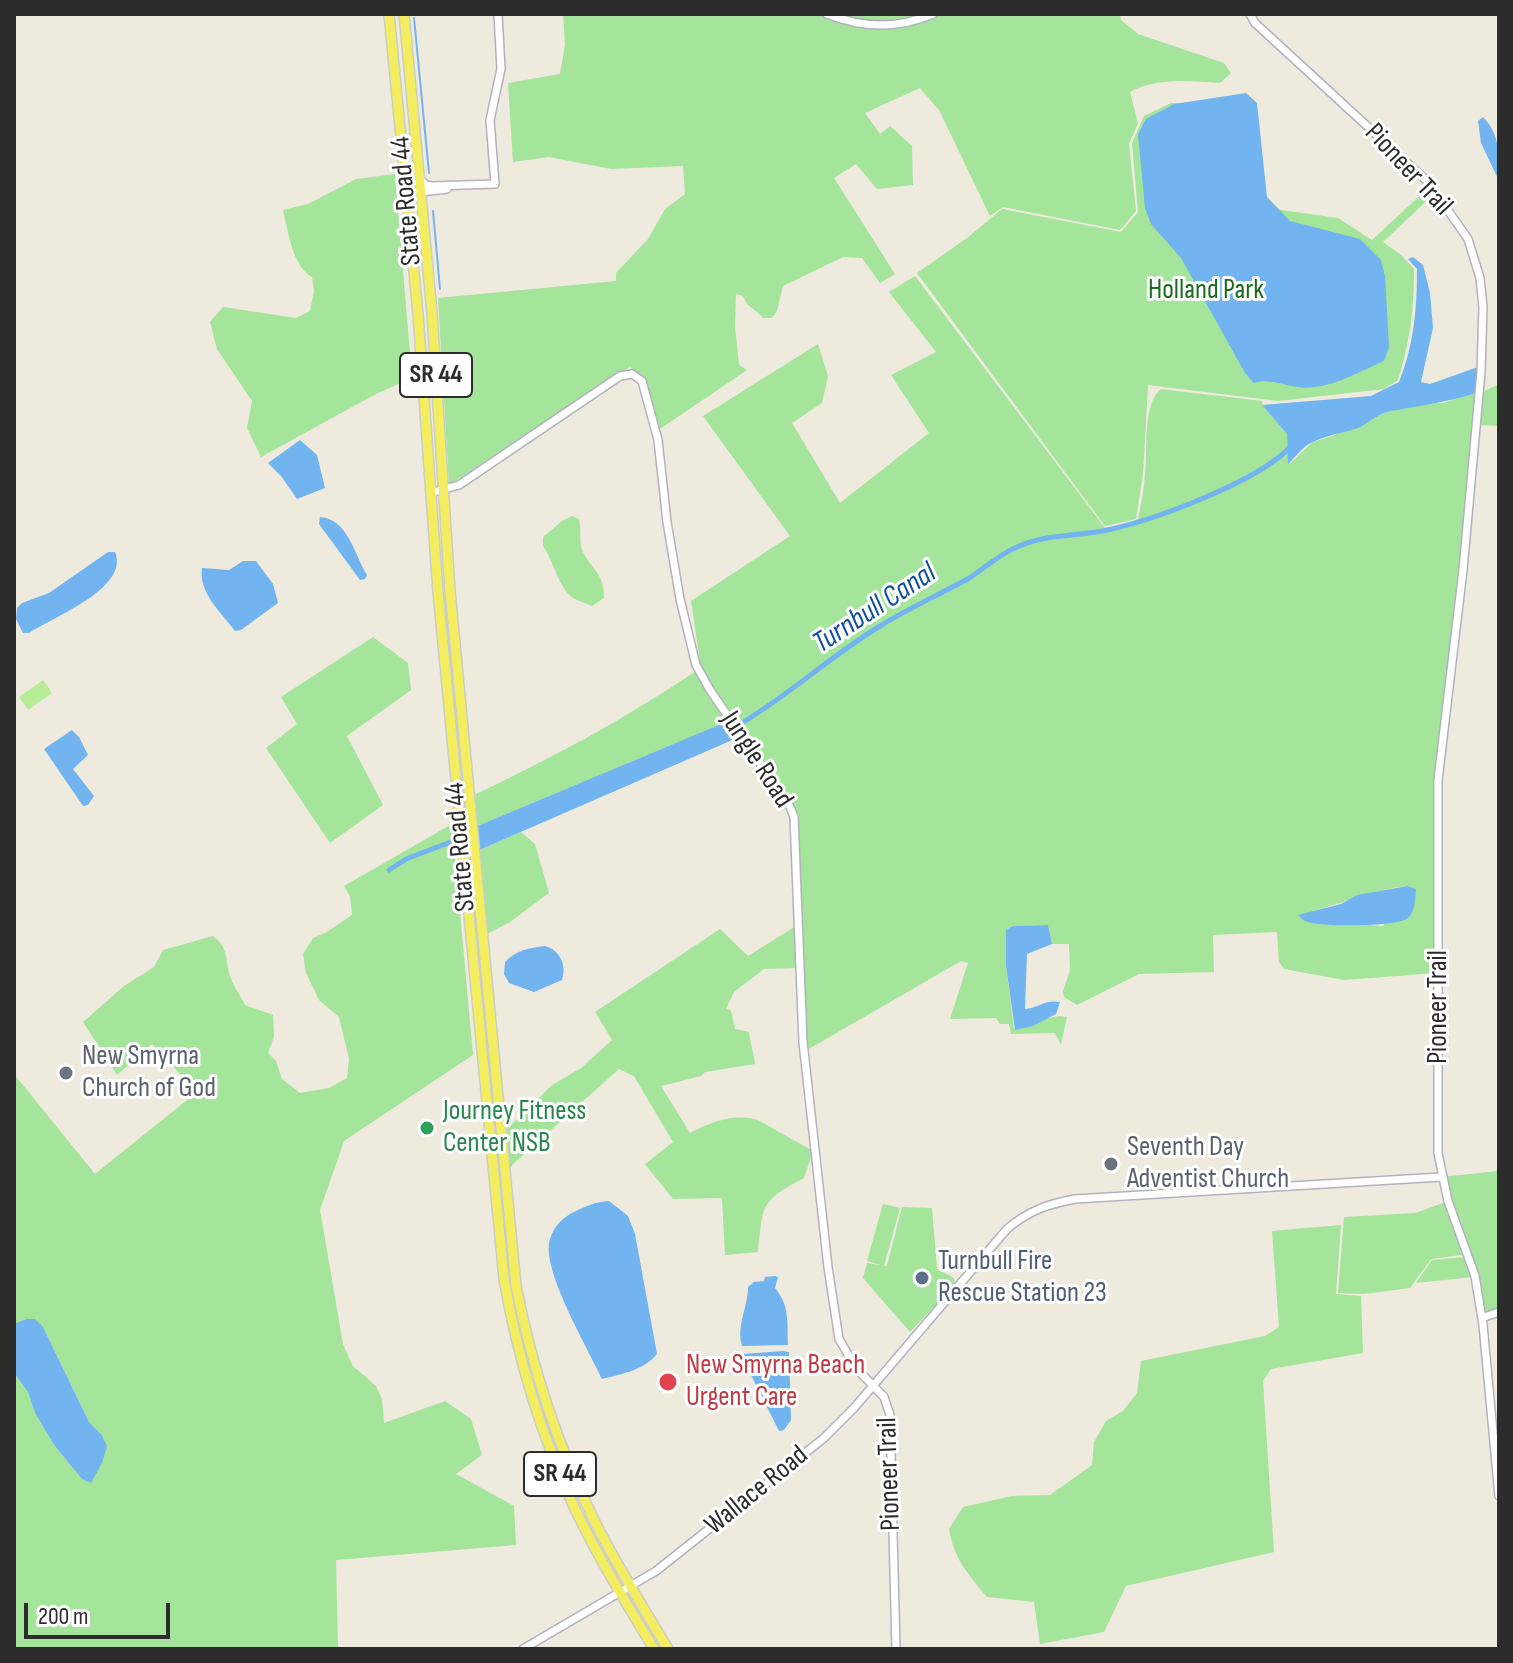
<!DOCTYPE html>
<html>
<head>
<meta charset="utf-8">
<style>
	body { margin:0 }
	#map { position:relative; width:1513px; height:1663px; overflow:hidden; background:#eeeade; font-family:"Sofia Sans Condensed",sans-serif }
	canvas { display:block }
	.frame { position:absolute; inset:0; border:16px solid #2c2c2c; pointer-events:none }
	.scale { position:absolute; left:24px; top:1603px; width:146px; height:36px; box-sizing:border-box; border:4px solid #2c2c2c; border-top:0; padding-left:10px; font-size:24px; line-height:28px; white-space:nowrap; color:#2c2c2c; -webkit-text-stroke:6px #fff; paint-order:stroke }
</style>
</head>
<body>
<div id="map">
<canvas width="1513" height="1663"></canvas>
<div class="frame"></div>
<div class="scale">200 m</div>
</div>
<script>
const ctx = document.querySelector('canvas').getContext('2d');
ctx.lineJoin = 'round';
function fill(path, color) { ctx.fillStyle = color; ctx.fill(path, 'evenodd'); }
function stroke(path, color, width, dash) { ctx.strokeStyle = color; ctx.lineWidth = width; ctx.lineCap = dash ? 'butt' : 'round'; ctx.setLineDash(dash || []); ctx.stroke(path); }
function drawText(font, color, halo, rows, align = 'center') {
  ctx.font = font + ' "Sofia Sans Condensed",sans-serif'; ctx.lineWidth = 6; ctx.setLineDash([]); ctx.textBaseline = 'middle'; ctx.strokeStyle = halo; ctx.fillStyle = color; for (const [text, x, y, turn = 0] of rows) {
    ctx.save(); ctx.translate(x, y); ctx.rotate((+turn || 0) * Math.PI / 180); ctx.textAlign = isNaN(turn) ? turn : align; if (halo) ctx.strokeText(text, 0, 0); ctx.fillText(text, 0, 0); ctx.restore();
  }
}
fill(new Path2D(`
	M563,14H821L861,26L931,18L939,14H1120L1121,20L1138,34L1224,63L1231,73L1220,83C1190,81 1157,77 1130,92L1138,123L1129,144L1136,211L1120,230L1003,207L990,216L939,110L920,88L865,113L880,134L890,126L912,146L913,185L877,189L856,164L834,178L895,274L880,283L862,258L843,257L783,286L777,311L772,318H764L747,304L743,296L736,294L735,327L739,365L747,370L660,429L644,380L630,367L449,485L438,298L616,281V273L648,239L665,209L685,194L683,166L611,169L549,157L513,162L508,83L560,74L565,45Z
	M834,14H926C895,26 865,23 834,14Z
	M1171,103H1247L1260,207L1338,218L1372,240L1428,188L1434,194L1383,242L1401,255L1414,269C1414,310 1410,341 1398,380L1384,389L1278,401L1148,385L1143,474L1136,519L1105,526L917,273L967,238L1002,209L1121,232L1138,212L1132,143L1144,116Z
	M395,174L412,378L374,395L261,457L247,428L252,401L217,349L210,322L223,307L296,318L310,311L314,291L312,277C292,266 288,230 283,210L308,204L356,179Z
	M915,276L1105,528L1119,526L1138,519C1141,504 1144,489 1145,475C1148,452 1142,403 1161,389L1262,401L1263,406L1287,434L1289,464L1313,442L1333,436L1344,429L1352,430L1386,412L1425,403H1442L1476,393L1460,570L1436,780V973L1344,980L1284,969L1279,962L1277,932L1213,935L1214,972L1139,974L1077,1005L1064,997L1063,991L1070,970L1069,944H1052L1048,925L1013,926L1006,930V966L1014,1029C1033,1027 1049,1013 1067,1017L1061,1045L1055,1033L1011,1034L1009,1024H1000L996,1018L950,1019L968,963L961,961L807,1050L797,817L792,805L712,688L701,668L691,601L790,536L703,416L818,344L828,376L822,403L792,423L840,503L929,433L891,375L936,352L889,292ZM1408,886L1383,926L1353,924L1316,910C1347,902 1375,889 1408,886Z
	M1499,384V426L1479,425L1482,392Z
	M572,516L579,519C582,530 578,541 583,552C592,571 604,572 604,598L592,606C586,603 578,601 573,598C558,587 554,561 543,546V537L562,521Z
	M373,637L408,663L411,690L347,736L383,805L330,843L266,748L297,724L281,697Z
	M696,671L723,714L724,723L475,827L472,796C550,759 625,719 696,671Z
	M452,824L473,1055L344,1141L320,1210L343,1344L352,1365L376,1386L382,1399L384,1423L445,1401L471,1419L482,1455L456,1474L514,1506L516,1545L336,1560L338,1649H14V1373L28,1392L35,1413L54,1445L82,1479L91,1482L101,1434L89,1422L43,1327L26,1319L14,1324V1074L95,1174L197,1092L152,1044L117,1075L83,1022L124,986L154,967L163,950L213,936C229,948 225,960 230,976C232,984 241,996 245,1005L273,1015L274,1037L268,1053L276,1061L282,1079L300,1093L329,1088L347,1078L349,1059L339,1017L319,1000L306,973L303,954L313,938L325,933L352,915L350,896L344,886Z
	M521,832L535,844L549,893L510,922L485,935L477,851Z
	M796,926L798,968L764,969L734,992L726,1009L731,1010L735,1029L749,1032C750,1044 754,1052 755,1064L705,1072L701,1076L661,1086L690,1133C711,1122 734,1113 758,1120L813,1151L804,1178C760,1201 763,1205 758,1252L725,1255L722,1198L673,1199L645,1164L673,1142L634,1076L619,1069L513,1164L507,1175L503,1133L552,1085L581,1068L612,1040L595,1012L720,929L748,956Z
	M1499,1171V1312L1482,1318L1468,1254L1431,1259L1410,1288L1364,1294L1338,1293L1344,1217L1416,1213L1448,1201L1441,1177Z
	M883,1204L900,1208L884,1266L867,1261Z
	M902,1207L932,1208L937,1269L954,1278L955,1285L910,1332L863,1278L867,1263L887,1266Z
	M1341,1225L1336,1294L1361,1296L1363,1353L1271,1369L1263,1381L1274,1552L1126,1586L1104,1632L1040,1644L1034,1602L987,1597C968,1574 954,1559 949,1529L963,1507L1012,1496L1050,1495L1092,1465L1094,1442L1106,1421L1123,1411L1137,1393L1141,1361L1265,1336L1279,1327L1272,1231Z
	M1466,1257L1473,1277L1416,1283L1432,1260Z`), '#a4e49b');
fill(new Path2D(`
	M43,680L52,693L28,710L19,697Z`), '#b6ec96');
fill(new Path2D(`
	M1246,93L1257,103L1267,197L1290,221L1360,239L1381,260L1385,276L1389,347L1384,361C1358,372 1328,391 1298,387C1281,385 1271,378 1254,383L1245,373L1181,258L1151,224L1145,208L1138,134L1146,119L1174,104Z
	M1483,117C1501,135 1499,157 1499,181L1481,143L1478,121Z
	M1413,257L1423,265L1430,293L1433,328L1421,382L1430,384L1478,367L1476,393C1448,402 1419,406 1391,411C1376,414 1365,427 1352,430C1339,433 1323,437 1311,443C1303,446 1295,458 1288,464L1287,434L1262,405L1371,396L1399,382C1414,345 1417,308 1417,269L1408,259Z
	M300,440L317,455L325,488L297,499L281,476L268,463Z
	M320,517C348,519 354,554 367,575L365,579L360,580L319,524Z
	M108,552H115C130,588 53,617 29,633H23L16,619L17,608L22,603L49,593Z
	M243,561H256L273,584L278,603L241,630L235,631C222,613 198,593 202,568L229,570Z
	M726,722L737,738L477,851L475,827Z
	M72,730L79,737L88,755L73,769L94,796L88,805L83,806L44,749Z
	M1408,886L1416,889C1415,899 1415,912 1408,918C1398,927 1321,927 1308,922C1303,921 1301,918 1298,915L1341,904L1357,895Z
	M1048,925L1052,944L1027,954L1025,1009C1039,1008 1044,999 1060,1002L1056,1014L1033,1026L1015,1030L1006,966V930L1013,926Z
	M545,946C560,950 567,965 562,980L534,992L509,983L504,974L505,962C516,950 529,948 545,946Z
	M609,1201L628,1216L635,1234L657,1354C644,1370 622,1374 602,1379C589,1350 540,1268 550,1239C554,1226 562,1218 574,1212C586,1206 595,1202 609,1201Z
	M775,1276L778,1277L775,1288C790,1306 787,1322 788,1345L742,1346C736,1325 748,1308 748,1287L754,1282L764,1281L765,1277Z
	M26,1319H35L43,1327L89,1422L101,1434L107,1446L102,1463L91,1483L82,1479L54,1445L35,1413L28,1392L14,1373V1324Z
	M783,1351L789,1352L791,1420L784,1430L779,1431L751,1375L735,1361L742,1354Z`), '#71b4f0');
stroke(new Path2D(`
	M414,18L429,173
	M433,211L440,289`), '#71b4f0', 2);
stroke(new Path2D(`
	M735,727C786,698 829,657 880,626C909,608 941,594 971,577C986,567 1000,554 1017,547C1047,533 1080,537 1112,529C1159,518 1262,480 1292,445
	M389,870L406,859L456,840`), '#71b4f0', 5);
const minor = new Path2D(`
	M827,14C862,28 898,29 933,14
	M1250,14L1255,23L1428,182L1468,239L1480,278L1483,307L1481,372L1463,570L1438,780V1153L1448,1201L1475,1276L1483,1325L1499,1496
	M419,178L426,185L432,186L495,184L490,120L501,69L498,14
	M421,192L447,189
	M430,493L459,485L620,376L632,374L642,381L658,440L667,522L680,599L696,665L710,690L790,807L794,817L803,1042L828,1267L839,1339L856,1368L884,1397L890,1415L896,1649
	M1482,1318L1499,1312
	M523,1649L656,1571L824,1438L854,1408L1007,1229C1028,1211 1048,1204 1075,1199L1441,1177`);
const major = new Path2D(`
	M389,14L418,314L438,592L504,1279C518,1359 541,1435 575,1509C598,1557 626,1603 654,1649
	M404,14L432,313L450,591L516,1286C532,1368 558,1447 595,1522C617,1566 643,1607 668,1649`);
stroke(minor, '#b2b2bf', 10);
stroke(major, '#ccc', 12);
stroke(minor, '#fff', 7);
stroke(major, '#f2ee5f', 9);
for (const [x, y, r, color] of [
	[66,1073,8,"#6b7280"],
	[427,1128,8,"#2e9e5b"],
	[1111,1164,8,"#6b7280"],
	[922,1278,8,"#5c6f8a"],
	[668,1382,10,"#e0444e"]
]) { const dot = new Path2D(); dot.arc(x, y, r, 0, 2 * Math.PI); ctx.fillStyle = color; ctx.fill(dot); stroke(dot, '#fff', 3); }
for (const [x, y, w] of [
	[436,375,72],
	[560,1474,72]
]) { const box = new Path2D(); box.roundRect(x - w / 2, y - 22, w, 44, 6); ctx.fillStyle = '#fff'; ctx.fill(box); stroke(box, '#2c2c2c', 2); }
drawText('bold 26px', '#2c2c2c', null, [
	["SR 44",436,375],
	["SR 44",560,1474]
]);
drawText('28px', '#2c2c2c', '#fff', [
	["Pioneer Trail",1408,170,47],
	["State Road 44",407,201,-95],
	["Jungle Road",756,760,57],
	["State Road 44",461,847,-95],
	["Pioneer Trail",1439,1007,-90],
	["Pioneer Trail",890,1474,-92],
	["Wallace Road",757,1491,-39]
]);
drawText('28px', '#1a6b1a', '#fff', [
	["Holland Park",1206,291]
]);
drawText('28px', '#5b616d', '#fff', [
	["New Smyrna",82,1057],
	["Church of God",82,1089],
	["Seventh Day",1127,1148],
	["Adventist Church",1127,1180]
], 'left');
drawText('28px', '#27864d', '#fff', [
	["Journey Fitness",443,1112],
	["Center NSB",443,1144]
], 'left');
drawText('28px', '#4e5e75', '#fff', [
	["Turnbull Fire",938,1262],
	["Rescue Station 23",938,1294]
], 'left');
drawText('28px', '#be3a42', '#fff', [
	["New Smyrna Beach",686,1366],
	["Urgent Care",686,1398]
], 'left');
drawText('italic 30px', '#0c4e9f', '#fff', [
	["Turnbull Canal",875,609,-33]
]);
</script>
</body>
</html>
